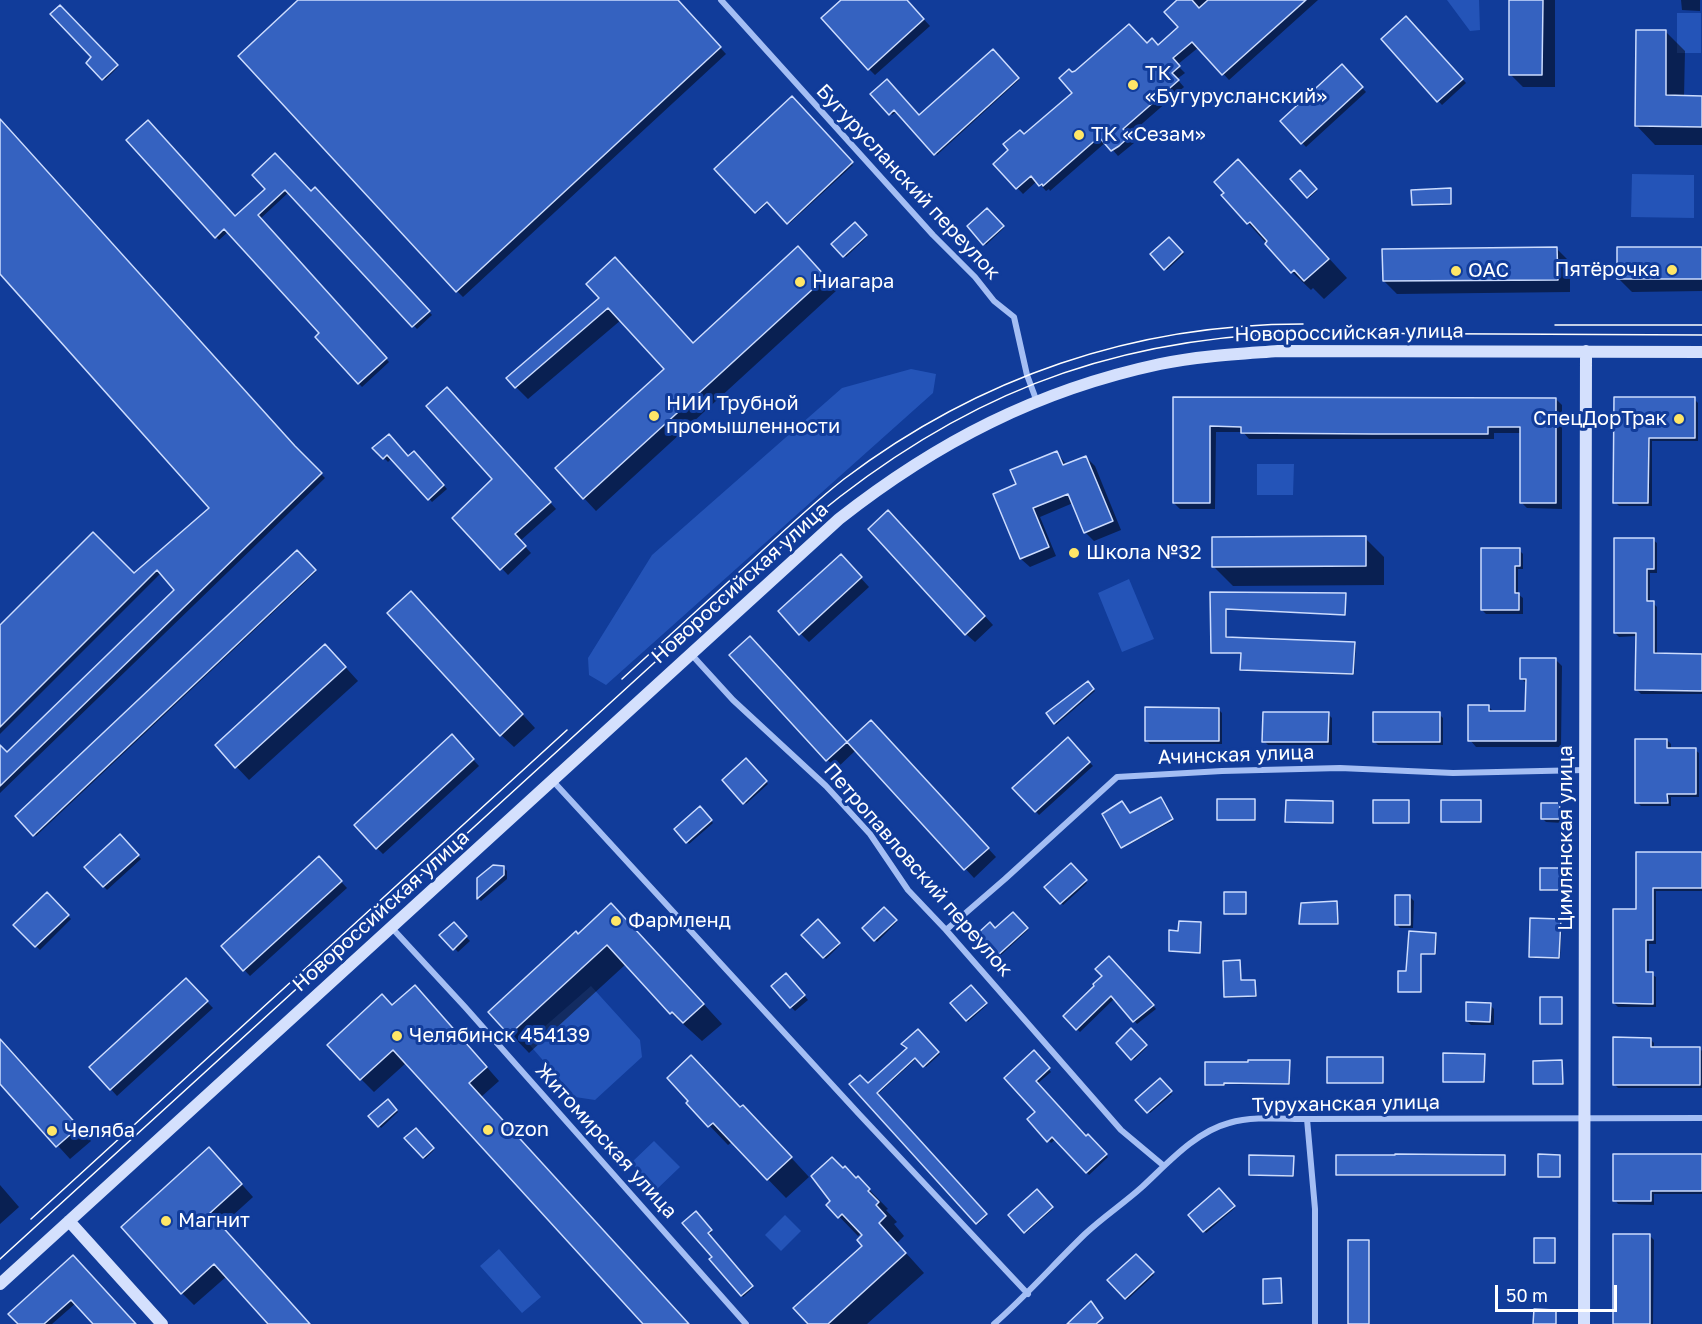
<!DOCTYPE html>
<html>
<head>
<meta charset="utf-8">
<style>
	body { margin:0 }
	#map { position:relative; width:1702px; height:1324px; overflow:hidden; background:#113c9a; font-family:"Golos Text",sans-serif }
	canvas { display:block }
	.scale { position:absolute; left:1495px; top:1285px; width:122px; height:27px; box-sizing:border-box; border:3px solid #fff; border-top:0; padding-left:8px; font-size:18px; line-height:21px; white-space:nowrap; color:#fff; -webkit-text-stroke:4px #113c9a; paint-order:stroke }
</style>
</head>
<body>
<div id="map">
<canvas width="1702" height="1324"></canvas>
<div class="scale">50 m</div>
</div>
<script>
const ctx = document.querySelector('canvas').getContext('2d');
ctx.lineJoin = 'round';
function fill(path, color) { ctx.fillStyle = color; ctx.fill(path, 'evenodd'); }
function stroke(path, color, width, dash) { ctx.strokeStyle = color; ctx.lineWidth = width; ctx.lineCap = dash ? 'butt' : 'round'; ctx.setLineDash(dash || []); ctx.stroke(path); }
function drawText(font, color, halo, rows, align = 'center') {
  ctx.font = font + ' "Golos Text",sans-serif'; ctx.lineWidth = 6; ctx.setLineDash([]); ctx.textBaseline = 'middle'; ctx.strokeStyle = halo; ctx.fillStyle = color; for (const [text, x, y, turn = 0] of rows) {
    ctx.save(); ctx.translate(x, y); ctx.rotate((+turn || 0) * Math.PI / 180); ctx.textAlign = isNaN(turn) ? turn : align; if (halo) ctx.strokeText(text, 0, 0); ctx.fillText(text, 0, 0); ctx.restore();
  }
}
fill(new Path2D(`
	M1447,0H1479L1480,30L1470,31Z
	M1677,13H1701V53H1677Z
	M1632,174L1694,175V218L1631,217Z
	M911,369L936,374L933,393L606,685L589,675L588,658L652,555L842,388Z
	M1257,464H1294L1293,495H1257Z
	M1129,579L1154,639L1122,652L1098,593Z
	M591,986L640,1040L642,1057L595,1100L575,1097L527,1042Z
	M654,1141L680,1167L657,1189L631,1163Z
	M785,1215L801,1231L781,1251L765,1235Z
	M499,1249L541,1297L522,1313L480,1266Z`), '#2454b8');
fill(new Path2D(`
	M300,0H677L726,54L463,297L457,291Z
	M843,0H906L930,26L875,75L869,69Z
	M1179,0H1318L1229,80L1199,47L1177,65L1185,73L1177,79L1184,87L1128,136L1134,143L1118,156L1106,142L1050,191L1049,189L1046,191L1037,181L1023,194L995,164L1074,93L1072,74L1147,45L1158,47L1180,27Z
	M1511,0H1555V87H1523L1510,74Z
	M1681,0H1700V11L1682,10Z
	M60,7L118,67L105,80L88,63L93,57Z
	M1406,18L1466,83L1442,105L1383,40Z
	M1666,32L1685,51L1684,97H1702V145H1655L1636,125Z
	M992,51L1019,80L937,155L897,111L892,115L872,94L919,117Z
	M1342,66L1366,92L1306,147L1282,121Z
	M792,99L853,165L789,224L769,202L757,213L716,169Z
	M0,121L299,452L325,478L0,793V747L7,754L176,590L161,573L0,734V627L134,575L212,508L0,272Z
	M128,140L235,218L267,189L254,175L311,193L318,192L432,315L417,329L289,192L260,219L389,362L362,387L317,337L321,334L229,231L219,240Z
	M1300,172L1317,191L1309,198L1292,179Z
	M1257,180L1347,278L1324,299L1313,288L1311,290L1292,272L1248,223Z
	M1450,190L1452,205L1415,206L1413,204Z
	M987,210L1004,228L986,245L969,227Z
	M855,224L867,237L846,257L833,244Z
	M1169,239L1184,254L1167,270L1152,255Z
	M1702,248V291L1632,292L1619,279Z
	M1557,249L1570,262V292L1397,294L1384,281Z
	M810,261L837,290L596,511L557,469L666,369L621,320L528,399L516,387L601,298L693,344Z
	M453,395L556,509L520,541L531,553L508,575L454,518L494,480Z
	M1616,398L1694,399L1698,403V441H1652V506H1619L1615,502Z
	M1175,399H1556L1562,405V509L1527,508L1521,502V433H1494V439H1249L1243,432H1216L1215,509H1180L1174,503Z
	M375,448L409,458L414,453L447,489L432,502L392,458L388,462Z
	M1056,452L1067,465L1086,457L1095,466L1121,530L1094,541L1085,532L1073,503L1040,517L1056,556L1030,567L1021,559L995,495L1018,485Z
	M897,520L993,625L975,642L966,634Z
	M1365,538L1384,557V585L1233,586L1214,567Z
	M1653,540L1657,543V573H1650V603H1653L1657,607V655H1702V694H1641L1637,690V636L1619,637L1615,633Z
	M1519,550L1523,554V569H1518V594L1523,598V614H1486L1482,610Z
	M297,552L316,572L36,836L17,816Z
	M849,565L869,587L809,642L800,633Z
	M1212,594L1346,595V615L1227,610V638L1354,644L1356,645L1354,675L1243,671L1242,654L1212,652Z
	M423,606L535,728L514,747L501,735Z
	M758,646L847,744L871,722L996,857L974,878L856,750L836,769L731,655Z
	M338,659L358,681L249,780L217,746Z
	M1556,660L1562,666L1561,747H1476L1470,740L1489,707L1495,713H1527V684L1522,679Z
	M1087,683L1095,691L1056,725L1048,714Z
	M1218,709L1222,713V744H1150L1146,740Z
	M1328,714L1332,718V745H1268L1264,741Z
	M1439,714L1443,718V745H1378L1374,741Z
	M1067,739L1093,766L1039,815L1015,788Z
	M1667,740L1671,744V750H1695L1699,753V797H1671V806H1641L1637,802Z
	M458,743L479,766L383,854L377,848Z
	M746,760L768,784L746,804L724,780Z
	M1162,800L1173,821L1123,848L1122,847L1131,815Z
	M1255,801L1256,821L1218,819Z
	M1480,801L1482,823L1442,821Z
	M1333,802L1334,824L1287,822Z
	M1408,802L1410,824L1375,823Z
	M1559,805L1563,809V823L1546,822L1542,818Z
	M700,808L713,823L689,844L676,829Z
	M120,836L141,859L107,890L86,867Z
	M1638,853H1702V891H1656V944H1649V973L1656,977V1007H1618L1614,1003L1638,910Z
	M319,858L347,888L250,976L223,947Z
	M1071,865L1087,883L1063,905L1046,887Z
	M503,867L507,871V879L481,901L478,898L479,879Z
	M1560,870L1561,891H1543L1541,889Z
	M47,894L71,919L40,950L15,925Z
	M1246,894L1247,915H1227L1225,913Z
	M1410,897L1414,901L1413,928H1400L1396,924Z
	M1337,903L1339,925L1300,923Z
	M884,909L897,922L877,942L864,928Z
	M1013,914L1028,930L1000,956L979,934L995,930Z
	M1560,920L1562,922L1560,959L1532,958L1530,956Z
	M818,921L840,945L826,959L803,935Z
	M1201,923L1202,925L1201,953L1170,951L1180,932Z
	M454,924L470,941L458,952L442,935Z
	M630,924L722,1024L702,1041L671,1013L626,964L529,1053L490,1012L578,936Z
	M1410,933L1437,936L1436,955L1422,954V993L1399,991L1408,972Z
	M1109,958L1156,1009L1137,1024L1115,998L1080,1032L1065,1017L1104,976Z
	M1239,961L1242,982L1255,981L1257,997L1227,998L1226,997Z
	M790,979L808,1000L795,1011L791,1007Z
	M192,986L213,1008L117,1096L91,1067Z
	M971,987L987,1005L968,1022L952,1003Z
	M1562,999L1563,1025H1543L1541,1023Z
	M428,1000L499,1081L481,1097L688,1324H645L406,1063L374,1092L361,1079L393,1007Z
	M1490,1005L1494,1009V1025H1471L1467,1021Z
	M1131,1030L1147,1047L1134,1060L1118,1043Z
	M918,1031L940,1054L926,1067L917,1058L877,1095L987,1216L978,1224L851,1085H868L908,1048Z
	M0,1039L91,1141L70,1159L0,1082Z
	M1650,1039L1654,1043V1049H1700L1702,1051V1088H1618L1614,1084Z
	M1034,1052L1051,1072L1037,1084L1086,1138L1088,1136L1108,1157L1089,1175L1056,1139L1051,1143L1030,1120L1037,1113Z
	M1484,1055L1485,1083L1444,1081Z
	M1382,1058L1384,1084L1329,1082Z
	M1289,1062L1290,1085L1225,1084V1086L1206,1085Z
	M1561,1062L1564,1085L1535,1083Z
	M1160,1080L1172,1094L1150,1113L1138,1100Z
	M388,1101L398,1112L381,1128L371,1116Z
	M688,1103L741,1109L762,1126L809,1177L786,1198L732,1142L728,1145Z
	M416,1130L434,1150L425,1159L407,1138Z
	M1702,1155V1194H1654V1205L1618,1204L1615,1200Z
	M1504,1156L1506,1176H1339L1337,1175Z
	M1560,1156L1561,1178H1541L1539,1176Z
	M1293,1157L1294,1177L1250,1175Z
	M221,1161L253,1197L221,1226L309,1324H270L227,1276L194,1305L182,1293Z
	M843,1170L856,1179L858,1178L888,1209L886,1210L897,1222L894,1224L904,1236L897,1243L924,1273L867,1324H810L864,1246V1236L861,1233L858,1236L828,1205L832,1201Z
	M0,1185L19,1207L0,1224Z
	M1219,1190L1235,1208L1206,1233L1190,1215Z
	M1037,1191L1053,1209L1026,1233L1010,1215Z
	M696,1213L712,1232L708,1236L753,1288L743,1297L712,1260L714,1258Z
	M1650,1236L1654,1240L1653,1324H1615Z
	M1555,1239L1556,1264H1537L1535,1263Z
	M1369,1242L1370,1243V1324H1350Z
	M1136,1256L1154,1275L1127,1300L1111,1283Z
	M73,1257L135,1324H95L76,1303L52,1324H20Z
	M1281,1280L1283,1304L1266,1305L1265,1303Z`), '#0007');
const building = new Path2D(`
	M298,0H678L721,47L456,292L238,56Z
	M841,0H907L924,19L868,70L821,18Z
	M1177,0H1192L1199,8L1208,0H1306L1222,75L1192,42L1173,58L1180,66L1172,73L1179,80L1123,129L1130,136L1119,146L1111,151L1099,137L1043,186L1042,184L1039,186L1031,176L1016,189L993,164L1008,150L1003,144L1020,130L1024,134L1072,93L1059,78L1069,69L1072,72L1075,71L1129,24L1147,43L1152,38L1158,45L1178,27L1164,12Z
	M1509,0H1543L1542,75H1509Z
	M60,5L118,65L102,80L86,63L91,57L50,14Z
	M1406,16L1463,79L1437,102L1381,39Z
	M1636,30H1666V95L1702,96V127L1635,126Z
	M993,49L1019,78L934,155L894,110L889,115L870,94L887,79L919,115Z
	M1342,64L1363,87L1301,144L1280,121Z
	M792,96L853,162L787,224L767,202L755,213L714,169Z
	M0,119L295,446L322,473L0,786V745L7,752L174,590L157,570L0,727V625L93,532L134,573L209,508L0,274Z
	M148,120L235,216L265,189L252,175L275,153L311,191L315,187L430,311L412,327L285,190L258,215L387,358L358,384L315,337L319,333L224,229L215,238L126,140Z
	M1238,159L1329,259L1304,281L1294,270L1291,273L1265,244L1267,241L1250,222L1247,224L1221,195L1224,193L1214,182Z
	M1300,170L1317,189L1307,198L1290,179Z
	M1451,188V204L1412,205L1411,190Z
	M987,208L1004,226L983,245L967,226Z
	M855,222L867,235L843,257L831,244Z
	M1169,237L1183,252L1164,270L1150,254Z
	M798,246L826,277L583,499L555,468L664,369L608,308L515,388L506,378L599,298L586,284L615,257L693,343Z
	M1557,247L1558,280L1383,281L1382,249Z
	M1617,247H1702V279H1617Z
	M447,387L551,502L515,534L526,546L500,570L452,518L492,479L426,406Z
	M1173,397L1556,398V503H1520V427H1488V434H1373L1241,433V427L1210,426V503H1173Z
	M1614,397H1695V438H1649L1648,503H1613Z
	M389,434L408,456L414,451L444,485L428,500L387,455L383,459L372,448Z
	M1057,451L1063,465L1086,456L1113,521L1084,533L1068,494L1033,508L1049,547L1020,559L993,494L1016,484L1010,470Z
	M888,510L985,616L965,635L868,529Z
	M1366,536V566L1212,567V537Z
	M1614,538H1654V569H1647V601H1654V653L1702,654V691L1635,690L1636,633H1614Z
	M1481,548H1520V566H1515V593H1519V610H1481Z
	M297,550L316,570L33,836L15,816Z
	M841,554L862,577L799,635L778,611Z
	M411,591L523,714L500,736L387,613Z
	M1210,592L1346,593L1345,615L1226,609V637L1355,642L1353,674L1240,670L1241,653H1211Z
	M750,636L847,742L826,761L729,655Z
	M325,644L346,667L235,768L215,745Z
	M1520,658H1556V741H1468V705H1489V711H1525L1526,679H1520Z
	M1088,681L1094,689L1054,724L1046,713Z
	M1145,707L1219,708V741H1145Z
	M1263,712H1329L1328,742H1262Z
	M1373,712H1440V742H1373Z
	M871,720L989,848L964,870L847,742Z
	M452,734L474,759L376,849L354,825Z
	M1068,737L1090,762L1035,812L1012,788Z
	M1635,739H1667V748H1696V794H1667L1668,803H1635Z
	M746,758L767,781L743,804L722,780Z
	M1161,797L1173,819L1121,848L1102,814L1122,801L1130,813Z
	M1217,799H1255V820H1217Z
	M1286,800L1333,801V823L1285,822Z
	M1373,800H1409V823H1373Z
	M1441,800H1481V822H1441Z
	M1541,803H1560L1559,819H1541Z
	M700,806L712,820L686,843L674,829Z
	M120,834L139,855L103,887L84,867Z
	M1636,852H1702V888H1653V940H1646V972H1653V1004L1613,1003V909H1636Z
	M319,856L342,881L243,971L221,946Z
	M1071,863L1087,880L1060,904L1044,887Z
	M493,865L504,866V875L477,899V878Z
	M1540,868H1561L1560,890H1540Z
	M47,892L69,915L35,947L13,925Z
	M1224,892H1246V914H1224Z
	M1395,895H1410V925H1395Z
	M1337,901L1338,924H1299L1301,903Z
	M611,903L704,1004L683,1023L672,1012L670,1014L607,945L509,1035L488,1012L576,931L578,934Z
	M884,907L897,920L874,941L862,928Z
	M1013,912L1028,928L997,956L977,934L990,922L995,928Z
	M1530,918L1561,919L1559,958L1529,957Z
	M818,919L840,943L823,958L801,935Z
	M1179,921L1201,922L1200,953L1169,951V930L1178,931Z
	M454,922L467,936L453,950L439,935Z
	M1409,931L1436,933L1435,954H1421V992H1398V971H1406Z
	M1109,956L1154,1005L1133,1022L1111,996L1076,1030L1063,1016L1094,986L1093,984L1102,976L1095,969Z
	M1240,960L1241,980H1255L1256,996L1224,997L1223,961Z
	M786,973L805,995L790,1008L771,986Z
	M186,978L208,1001L110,1090L89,1067Z
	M415,985L487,1067L469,1083L689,1324H643L393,1050L360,1080L327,1045L382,994L392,1005Z
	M971,985L987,1003L966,1021L950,1003Z
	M1540,997H1562V1024H1540Z
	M1466,1002L1491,1003L1490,1022L1466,1021Z
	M1131,1028L1147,1045L1131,1060L1116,1043Z
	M918,1029L939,1052L923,1067L915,1058L877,1093L987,1214L976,1224L849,1084L860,1075L868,1083L907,1048L901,1044Z
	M1613,1037L1651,1038V1047H1700V1085H1613Z
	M0,1039L79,1127L56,1147L0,1084Z
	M1034,1050L1050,1068L1036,1081L1086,1136L1088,1134L1107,1154L1086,1173L1052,1137L1047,1142L1027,1119L1035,1112L1004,1078Z
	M1443,1053L1485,1054L1484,1082H1443Z
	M691,1055L740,1107L743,1105L792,1157L767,1180L713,1123L708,1127L686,1103L688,1101L667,1078Z
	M1327,1057H1383V1083H1327Z
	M1248,1060H1290L1289,1084L1224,1083V1085H1205V1062H1248Z
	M1562,1060L1563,1084H1533V1061Z
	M1160,1078L1172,1091L1147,1113L1135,1100Z
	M388,1099L397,1110L378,1127L368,1116Z
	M416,1128L434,1148L423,1158L404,1138Z
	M209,1147L242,1184L210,1213L310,1324H268L214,1264L181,1294L121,1227Z
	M1395,1154L1505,1155V1175H1336V1155H1395Z
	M1538,1154L1560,1155V1177H1538Z
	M1613,1154H1702V1191H1651V1201H1613Z
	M1249,1155L1294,1156L1293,1176L1249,1175Z
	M832,1157L843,1168L845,1166L856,1178L858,1176L870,1189L868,1191L879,1202L876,1205L886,1216L879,1223L906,1253L828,1324H808L793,1308L862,1246L857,1240L862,1235L842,1214L838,1218L826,1205L830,1201L811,1176Z
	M1219,1188L1235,1206L1203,1232L1188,1215Z
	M1037,1189L1053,1207L1024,1233L1008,1215Z
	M696,1211L712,1230L708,1233L753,1286L741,1296L709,1259L712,1257L682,1223Z
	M1613,1234H1650V1324H1613Z
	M1534,1238H1555V1263H1534Z
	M1348,1240H1369V1324H1348Z
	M1136,1254L1154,1272L1125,1299L1107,1280Z
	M73,1255L136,1324H93L71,1300L44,1324H18L8,1314Z
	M1281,1278L1282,1303L1263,1304V1279Z
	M1091,1301L1103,1318L1096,1324H1067Z
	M1534,1309L1556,1310V1324H1533Z`);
fill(building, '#3562c0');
stroke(building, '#ccdcfe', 1.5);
stroke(new Path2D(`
	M721,0L933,235L975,277L994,301L1014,317L1027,375L1037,402
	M691,654L733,700L826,786L870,834L908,890L946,930L1121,1130L1164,1166
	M552,780L859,1114L1028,1294
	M392,928L465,1007L746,1324
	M946,930L1005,879L1117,777L1222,771L1340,768L1453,773L1585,770
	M1307,1119L1315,1209V1324
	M994,1324C1026,1296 1054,1264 1085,1234C1103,1217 1123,1204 1142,1187C1167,1164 1195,1132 1229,1123C1253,1116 1282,1119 1307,1119L1702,1118`), '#a4bef4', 6);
stroke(new Path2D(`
	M69,1221L162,1324
	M0,1284L839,519C937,442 1038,390 1160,364C1199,356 1239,354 1278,351L1702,352
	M1584,1324L1586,351`), '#d4e0fd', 12);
stroke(new Path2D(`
	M1555,325H1702
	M622,679C665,640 707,601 749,563C780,534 811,505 844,479C979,377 1134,324 1303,324
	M31,1219L567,730
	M0,1259L812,519C957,399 1101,340 1291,333L1702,335`), '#fff', 1.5);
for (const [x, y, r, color] of [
	[1133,85,6,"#ffe667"],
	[1079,135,6,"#ffe667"],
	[1672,270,6,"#ffe667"],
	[1456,271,6,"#ffe667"],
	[800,282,6,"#ffe667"],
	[654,416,6,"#ffe667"],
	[1679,419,6,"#ffe667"],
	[1074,553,6,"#ffe667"],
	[616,921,6,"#ffe667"],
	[397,1036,6,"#ffe667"],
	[488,1130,6,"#ffe667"],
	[52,1131,6,"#ffe667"],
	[166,1221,6,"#ffe667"]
]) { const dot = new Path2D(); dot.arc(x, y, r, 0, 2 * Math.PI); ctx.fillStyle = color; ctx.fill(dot); stroke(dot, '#113c9a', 2); }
drawText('20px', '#fff', '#113c9a', [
	["ТК",1145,74],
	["«Бугурусланский»",1145,97],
	["ТК «Сезам»",1091,135],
	["Пятёрочка",1660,270,"right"],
	["ОАС",1468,271],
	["Ниагара",812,282],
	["НИИ Трубной",666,404],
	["промышленности",666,427],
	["СпецДорТрак",1667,419,"right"],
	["Школа №32",1086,553],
	["Фармленд",628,921],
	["Челябинск 454139",409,1036],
	["Ozon",500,1130],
	["Челяба",64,1131],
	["Магнит",178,1221]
], 'left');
drawText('20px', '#fff', '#113c9a', [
	["Бугурусланский переулок",908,182,47],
	["Новороссийская улица",1349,333,-1],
	["Новороссийская улица",740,583,-42],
	["Ачинская улица",1236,755,-2],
	["Цимлянская улица",1566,838,-90],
	["Петропавловский переулок",918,870,49],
	["Новороссийская улица",381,911,-42],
	["Туруханская улица",1346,1104,-1],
	["Житомирская улица",606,1141,48]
]);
</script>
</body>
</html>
